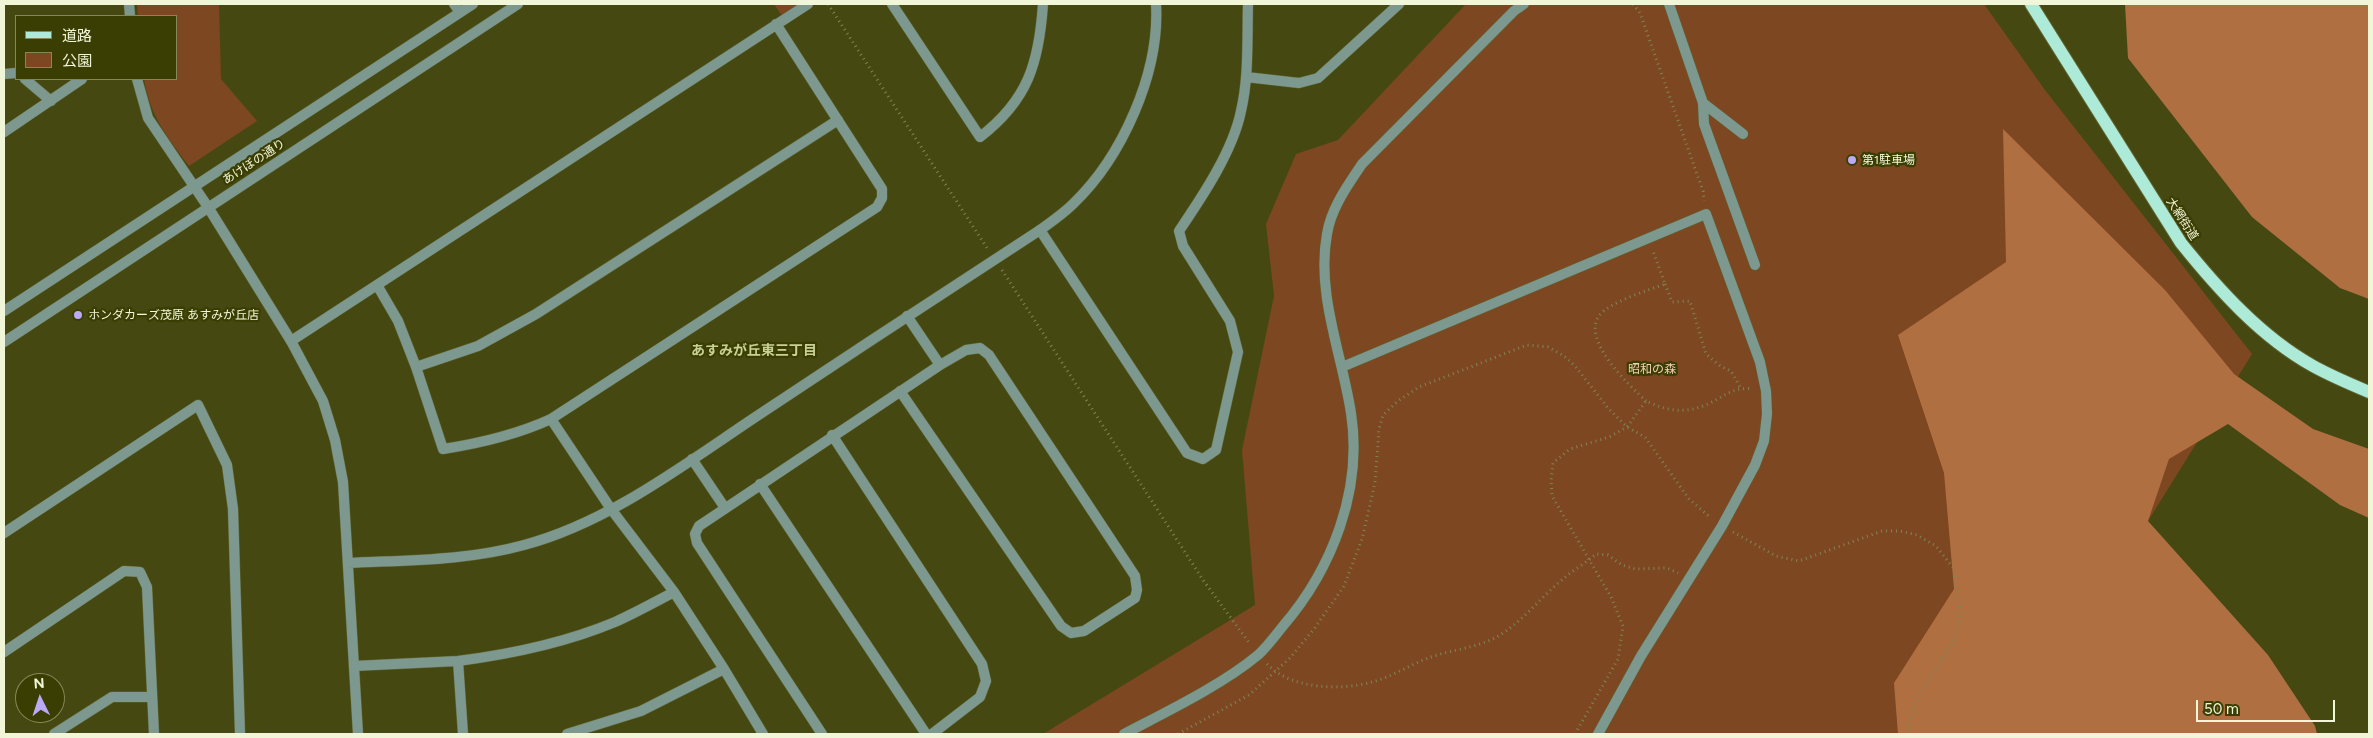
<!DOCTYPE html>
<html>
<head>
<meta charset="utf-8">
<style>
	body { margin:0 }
	#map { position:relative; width:2373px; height:738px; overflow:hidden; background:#454911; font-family:Figtree,"Noto Sans JP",sans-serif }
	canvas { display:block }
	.frame { position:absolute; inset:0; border:5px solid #f2f6d9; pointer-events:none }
	.legend { position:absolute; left:15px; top:15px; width:162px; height:65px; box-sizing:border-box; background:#3a3e02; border:1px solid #848858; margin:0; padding:6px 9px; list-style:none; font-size:15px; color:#f2f6d9 }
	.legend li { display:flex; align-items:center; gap:10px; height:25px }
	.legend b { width:25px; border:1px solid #848858 }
	.north { position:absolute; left:15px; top:673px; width:50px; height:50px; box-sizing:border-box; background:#3a3e02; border:1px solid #848858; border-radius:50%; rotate:356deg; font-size:14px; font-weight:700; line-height:20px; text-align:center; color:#f2f6d9 }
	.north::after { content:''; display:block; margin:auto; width:18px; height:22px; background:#bbaaf6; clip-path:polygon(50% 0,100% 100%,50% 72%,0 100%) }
	.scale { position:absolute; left:2196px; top:700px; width:139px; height:22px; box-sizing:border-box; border:2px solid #f2f6d9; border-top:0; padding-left:6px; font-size:15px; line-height:18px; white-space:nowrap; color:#f2f6d9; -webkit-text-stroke:4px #3a3e02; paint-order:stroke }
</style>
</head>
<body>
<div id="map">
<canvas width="2373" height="738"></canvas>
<div class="frame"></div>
<ul class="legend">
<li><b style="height:6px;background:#aeead8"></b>道路</li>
<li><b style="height:14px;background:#7d4721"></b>公園</li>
</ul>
<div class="north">N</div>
<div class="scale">50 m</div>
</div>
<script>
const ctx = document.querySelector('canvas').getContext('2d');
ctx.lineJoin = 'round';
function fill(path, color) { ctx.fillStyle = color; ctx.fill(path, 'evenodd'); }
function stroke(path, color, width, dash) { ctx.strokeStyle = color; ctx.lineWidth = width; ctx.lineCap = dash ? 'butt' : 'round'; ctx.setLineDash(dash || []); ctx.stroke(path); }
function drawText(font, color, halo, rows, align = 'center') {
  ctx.font = font + ' Figtree,"Noto Sans JP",sans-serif'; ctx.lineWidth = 4.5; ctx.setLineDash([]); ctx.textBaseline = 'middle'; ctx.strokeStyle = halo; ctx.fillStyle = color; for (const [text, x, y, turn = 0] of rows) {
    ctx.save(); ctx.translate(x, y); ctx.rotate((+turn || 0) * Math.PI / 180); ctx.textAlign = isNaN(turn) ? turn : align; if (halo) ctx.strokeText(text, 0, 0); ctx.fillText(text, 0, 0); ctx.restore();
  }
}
fill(new Path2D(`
	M137,4H219L221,79L257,121L189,166C167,137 150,116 144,79H176V16H138Z
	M774,4H801L782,16Z
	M1466,4H1984L2045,90L2252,354L2148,521L2261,734H1043L1255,605L1242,450L1274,296L1266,224L1296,154L1338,140Z`), '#7d4721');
fill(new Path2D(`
	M2125,4H2369V299L2340,288L2252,217L2128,58Z
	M2003,129L2165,290L2234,374L2313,429L2369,449V518L2340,505L2228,424L2169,459L2148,521L2268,655L2315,726L2317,734H1898L1894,683L1954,589L1944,473L1898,335L2006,262Z`), '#b06f41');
const service = new Path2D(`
	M1669,4L1703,103L1704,124L1755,265
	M1703,103L1743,134
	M1342,367L1706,214L1760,362L1766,391L1767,414L1764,441L1755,465L1722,526L1641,656L1598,734
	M1124,734C1166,712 1222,685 1258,655C1267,647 1275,636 1283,626C1332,569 1363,490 1351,413C1342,354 1316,294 1327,234C1331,208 1348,185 1362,164L1514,11L1524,4`);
const minor = new Path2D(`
	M129,4L130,16
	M454,4L460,12
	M892,4L980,137C1028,100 1039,63 1043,4
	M4,74L16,73
	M1246,77L1299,83L1318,78L1399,4
	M25,79L51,101
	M4,132L82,79
	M1040,230L1187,453L1203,459L1216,450L1238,352L1230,321L1183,246L1179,231C1202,197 1233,151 1241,111C1249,77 1247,39 1248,4
	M377,285L398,321L416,367L443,449C482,443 516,435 551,419L877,207L882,198V189L776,24
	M907,316L940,365
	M291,341L808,4
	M416,367L478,346L536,314L838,120
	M551,419L611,509L674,592L724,669L763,734
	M832,435L982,664L986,681L980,697L932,734
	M692,459L725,508
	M760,484L926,734
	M4,533L198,405L227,465L233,509L240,734
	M4,652L124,571L140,572L147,587L154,734
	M354,666L458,661
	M54,734L112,697H152
	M463,734L458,661C512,654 565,643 615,622C635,613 655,602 674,592
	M567,734L641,711L724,669
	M822,734L697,543L695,534L699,526L940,365L966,350L980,348L989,355L1135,576L1137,590L1135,598L1084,631L1071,633L1061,626L900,391`);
const tertiary = new Path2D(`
	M137,79L148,118L208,207L291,341L323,401L335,440L343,482L358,734
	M4,311L473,4
	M4,342L518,4
	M348,563C406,560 466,561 524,545C610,522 686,463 760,414C853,352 946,291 1040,230C1051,222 1063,214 1073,204C1122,157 1160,73 1156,4`);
const primary = new Path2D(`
	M2031,4L2181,243C2218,289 2261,337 2313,366C2331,376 2350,384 2369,392`);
stroke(service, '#616531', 11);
stroke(minor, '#616531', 11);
stroke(tertiary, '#616531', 11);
stroke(primary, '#616531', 14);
stroke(new Path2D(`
	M828,4L987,248
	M1633,4L1640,13L1703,191L1704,201
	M1002,270L1203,580L1250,644
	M1665,284L1672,302L1690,301L1706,354L1720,366L1731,371L1740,387
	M1646,401C1630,386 1581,340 1599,316C1609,302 1649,290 1665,284L1653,251
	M1733,532L1776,556L1799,561L1882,531H1900L1917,535L1936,546L1954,569L1961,617L1954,641L1914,704L1908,734
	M1267,664C1290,689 1340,691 1372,682C1392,677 1411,664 1431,657C1454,649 1479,648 1500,635C1524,620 1541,597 1563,579C1573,570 1586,563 1596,554L1608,555L1622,565L1635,569L1667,568L1678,573
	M1178,734L1249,695L1290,658L1314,629L1344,586L1362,539L1375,483L1379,429L1383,415L1398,401L1419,387L1527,345L1548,347L1564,356L1575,366L1608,408L1627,427L1645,437L1689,499L1711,518
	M1575,734L1618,659L1623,626L1611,597L1552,496L1551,481L1553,463L1570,449L1609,437L1627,427L1646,401C1665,410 1682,414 1703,406C1722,399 1731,386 1753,389`), '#818556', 3, [1, 4]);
stroke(service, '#7c988f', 10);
stroke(minor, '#7c988f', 10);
stroke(tertiary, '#7c988f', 10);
stroke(primary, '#aeead8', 12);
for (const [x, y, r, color] of [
	[1852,160,5,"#bbaaf6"],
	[78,315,5,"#bbaaf6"]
]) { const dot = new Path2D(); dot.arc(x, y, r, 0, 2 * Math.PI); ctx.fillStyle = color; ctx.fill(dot); stroke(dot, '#3a3e02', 2); }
drawText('12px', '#f2f6d9', '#3a3e02', [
	["第1駐車場",1862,160],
	["ホンダカーズ茂原 あすみが丘店",88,315]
], 'left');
drawText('12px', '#f2f6d9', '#3a3e02', [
	["あけぼの通り",254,162,-33],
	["大網街道",2182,219,57]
]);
drawText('12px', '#f3ceb6', '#3a3e02', [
	["昭和の森",1652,369]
]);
drawText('bold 14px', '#c8d096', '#3a3e02', [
	["あすみが丘東三丁目",754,351]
]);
</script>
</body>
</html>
